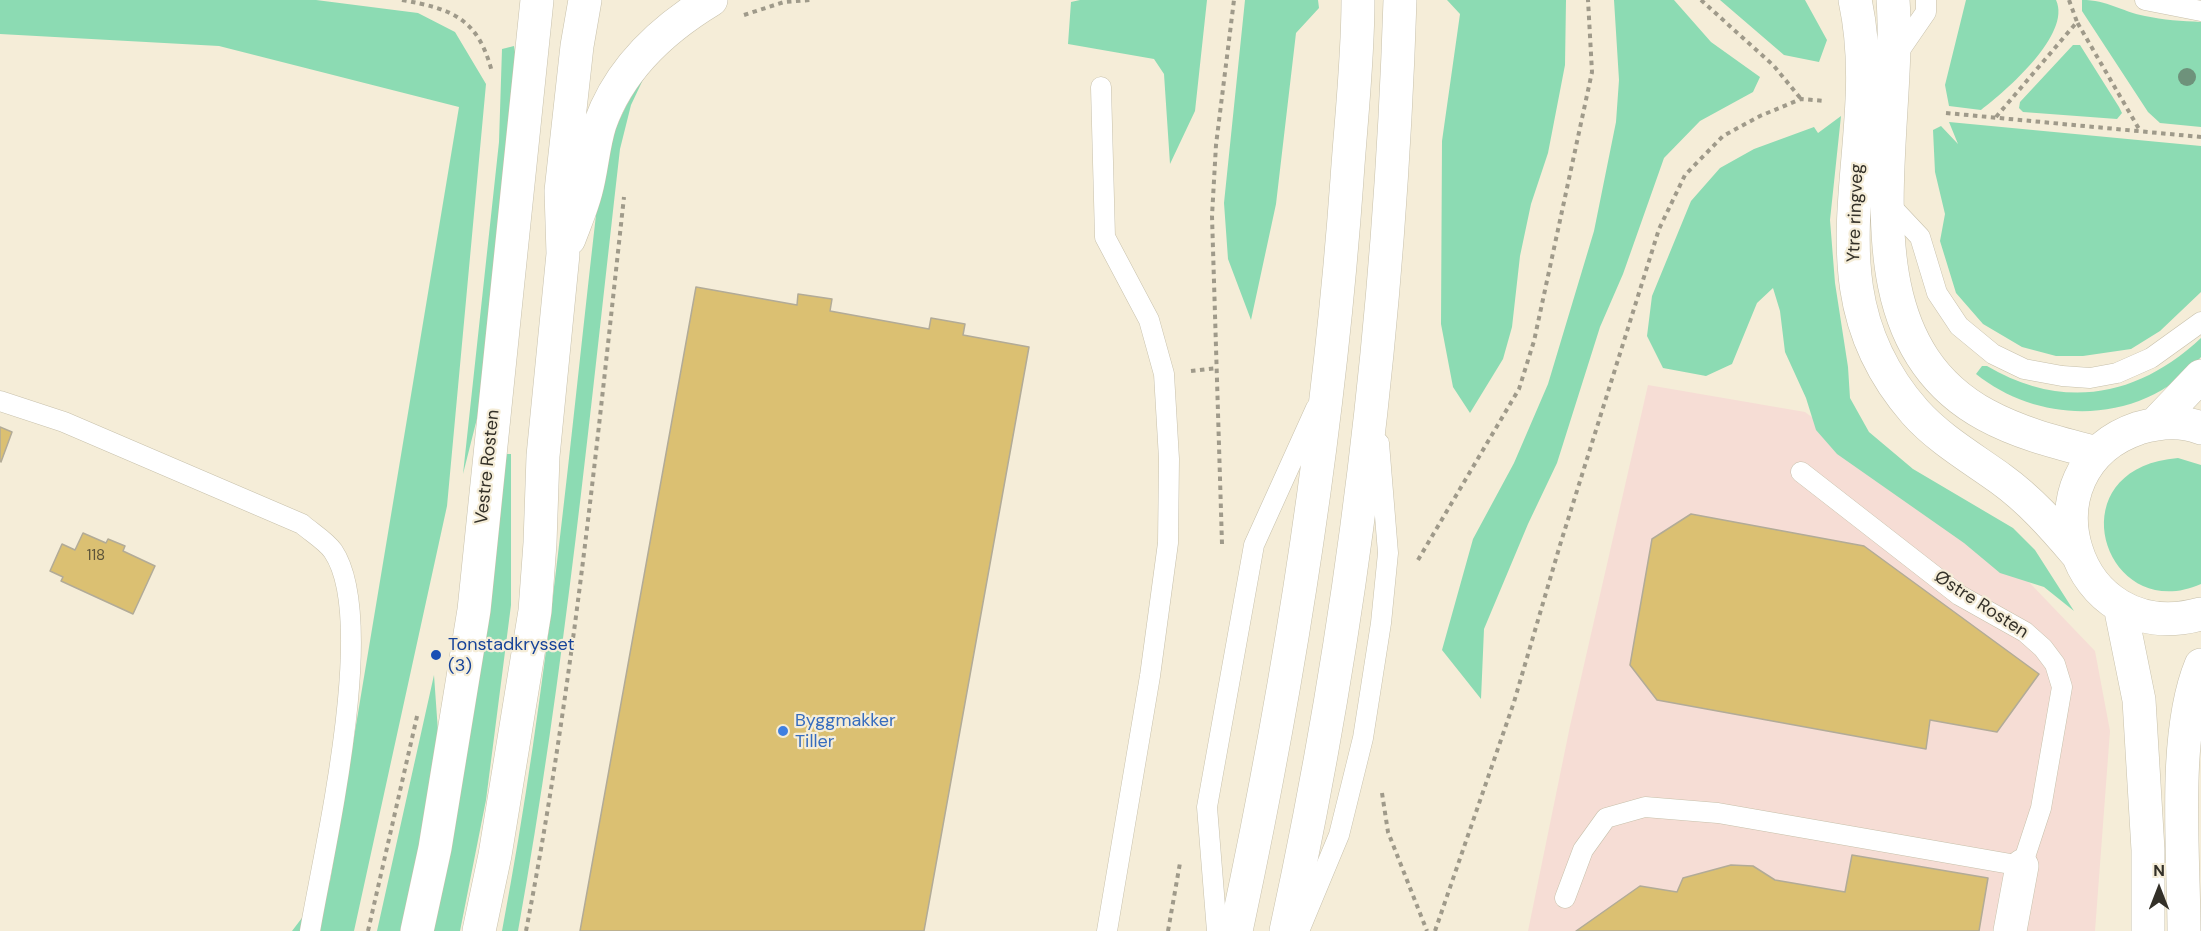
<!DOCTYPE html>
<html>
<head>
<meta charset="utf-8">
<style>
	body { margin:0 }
	#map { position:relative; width:2201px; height:931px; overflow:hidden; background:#f5edd8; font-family:"DM Sans",sans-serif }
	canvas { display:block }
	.north { position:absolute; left:2129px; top:859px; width:60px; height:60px; -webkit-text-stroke:4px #f5edd8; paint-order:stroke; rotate:0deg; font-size:16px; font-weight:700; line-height:24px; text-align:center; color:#333028 }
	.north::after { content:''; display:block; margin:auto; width:21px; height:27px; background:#333028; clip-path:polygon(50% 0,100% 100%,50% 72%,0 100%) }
</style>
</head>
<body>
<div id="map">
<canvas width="2201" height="931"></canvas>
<div class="north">N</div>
</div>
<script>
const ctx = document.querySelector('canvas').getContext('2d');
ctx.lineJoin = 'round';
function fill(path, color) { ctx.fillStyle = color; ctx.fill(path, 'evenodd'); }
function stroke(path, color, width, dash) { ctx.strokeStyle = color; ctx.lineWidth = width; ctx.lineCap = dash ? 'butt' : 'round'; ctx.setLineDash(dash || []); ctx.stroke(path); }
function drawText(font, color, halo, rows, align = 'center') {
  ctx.font = font + ' "DM Sans",sans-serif'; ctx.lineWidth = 4.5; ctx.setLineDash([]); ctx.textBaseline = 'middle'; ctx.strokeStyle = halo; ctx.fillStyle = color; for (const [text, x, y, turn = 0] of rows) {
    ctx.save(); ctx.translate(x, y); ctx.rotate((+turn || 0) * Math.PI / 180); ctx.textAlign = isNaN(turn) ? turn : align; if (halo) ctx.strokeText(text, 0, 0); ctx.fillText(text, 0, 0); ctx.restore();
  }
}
fill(new Path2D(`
	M1648,385L1805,412L2026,579L2095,651L2110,731L2095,931H1528L1570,726Z`), '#f6ddd5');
fill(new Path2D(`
	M0,0H316L418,13L455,32L486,84L447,506L354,931H292L330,881L459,107L219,46L0,34Z
	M1080,0H1207L1195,111L1170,164L1164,74L1154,59L1068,44L1071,2Z
	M1245,0H1318L1319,8L1296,33L1276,204L1251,320L1228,259L1224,203Z
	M1447,0H1566L1565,65L1548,153L1531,204L1520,256L1512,327L1503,359L1470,413L1453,387L1441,324L1442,141L1460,14Z
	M1614,0H1674L1711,42L1760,77L1753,92L1700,121L1664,158L1623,274L1600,327L1557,463L1528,524L1484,629L1481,699L1442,650L1473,539L1514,463L1548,384L1594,231L1616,122L1619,80Z
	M1720,0H1805L1827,40L1819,62L1784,55Z
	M1966,0H2056C2072,34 2006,91 1981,110L1949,106L1945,85Z
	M2082,0C2108,0 2120,11 2145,16C2163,20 2182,21 2201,22V127L2160,123L2148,112L2082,11Z
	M2073,45H2080L2119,107L2122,113L2117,119L2023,112L2019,108L2020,102Z
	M514,46L516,58L486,383L463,474L499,142L502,49Z
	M648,69L631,105L620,149C590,411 565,672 518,931H502C549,685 570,437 599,189C608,138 621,112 648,69Z
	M1841,116L1830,220L1835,283L1848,367L1850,398L1869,432L1913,469L2013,528L2035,550L2074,611L2044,587L2000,573L1964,543L1837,454L1816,430L1806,398L1785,352L1780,311L1773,288L1757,303L1732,364L1706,376L1663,368L1647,336L1652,296L1691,201L1720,168L1754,149L1814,127L1818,133Z
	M1949,122L2201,146V292L2160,331L2131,349L2083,356H2056L2022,347L1983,324L1956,293L1940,241L1945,214L1935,172L1933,130L1941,126L1958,144Z
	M2201,338V357C2144,425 2042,427 1976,374L1982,366H1987C2063,411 2138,397 2201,338Z
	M501,454H511V605L486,800L460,931H431Z
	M2178,458L2201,465V584C2104,627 2053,468 2178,458Z
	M434,675L440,760L405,931H377Z`), '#8cdbb3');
const building = new Path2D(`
	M696,287L797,305L798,294L832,299L830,311L929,329L931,318L965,324L963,335L1029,347L924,931H580Z
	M0,427L12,432L1,462L0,461Z
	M1691,514L1864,546L2039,674L1997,732L1930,720L1926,749L1657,700L1630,665L1652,539Z
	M83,533L106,543L108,539L125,546L123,551L155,566L133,614L61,581L63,577L50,571L62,544L75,550Z
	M1852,855L1988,878L1979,931H1576L1640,886L1677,892L1683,878L1731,865L1753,866L1775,880L1845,892Z`);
fill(building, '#dbc072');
stroke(building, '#b2ab97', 1.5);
const service = new Path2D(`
	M2145,0L2201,11
	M1895,57L1926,12V0
	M1101,87L1105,237L1149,320L1164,374L1169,459L1168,543L1150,676L1107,931
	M1888,203L1920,237L1937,293L1959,326L1993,354L2024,369L2062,376L2090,378L2117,373L2151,358L2201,322
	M0,401L64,422L302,524C311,532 326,541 333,551C379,619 324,849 310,931
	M1565,898L1583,850L1606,818L1645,807L1718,813L2022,866L2041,808L2062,687L2055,664L2043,648L2025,632L1959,595L1801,472
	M1217,931L1207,807L1254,545L1316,408
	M1299,931L1339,835L1363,738L1381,623L1388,553L1379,443`);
const minor = new Path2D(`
	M2010,931L2022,866`);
const tertiary = new Path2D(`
	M569,239C575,223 582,207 586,191C592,169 593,146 600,124C619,70 663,29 711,0
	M417,931L435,848L474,610L537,0
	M479,931L495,855L535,611L540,543L543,456L563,254L561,191L577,46L585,0`);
const secondary = new Path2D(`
	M1855,0C1887,147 1800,281 1915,412C1939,439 1972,458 2001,479C2030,500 2053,526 2076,553
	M1893,0C1903,134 1838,335 1986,415C2021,434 2059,443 2097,453
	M2156,423L2201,376
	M2201,428C2181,420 2159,422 2139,428C2019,468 2071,650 2201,614
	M2120,606L2139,700L2148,850V931
	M2184,931C2184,854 2172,735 2201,665`);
const trunk = new Path2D(`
	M1236,931C1289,684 1329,432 1347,179C1351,120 1358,60 1358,0
	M1286,931C1353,624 1390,314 1400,0`);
stroke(service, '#c7c0ab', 21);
stroke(minor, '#c7c0ab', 34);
stroke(tertiary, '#c7c0ab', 34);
stroke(secondary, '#c7c0ab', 34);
stroke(trunk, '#c7c0ab', 34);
stroke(new Path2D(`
	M402,0C452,9 478,18 492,72
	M1701,0L1774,66L1801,99
	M2069,0L2077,22
	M744,15L784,2L810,0
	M1946,113L2201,137
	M1996,117L2077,22L2139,129
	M1191,371L1217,368
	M1222,544L1212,216L1216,145L1234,0
	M1418,560L1519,389L1534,341L1592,72L1588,0
	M1382,793L1388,832L1427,931
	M368,931L418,712
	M526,931C573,688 597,443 624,197
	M1168,931L1180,863
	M1435,931L1514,702L1560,545L1659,229L1685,175L1723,136L1760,116L1801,99L1825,101`), '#9f9a8a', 4, [4.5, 4.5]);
stroke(service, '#fff', 20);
stroke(minor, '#fff', 33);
stroke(tertiary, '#fff', 33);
stroke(secondary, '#fff', 33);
stroke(trunk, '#fff', 33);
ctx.fillStyle = '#6e927b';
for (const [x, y] of [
	[2187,77]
]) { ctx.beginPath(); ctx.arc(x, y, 9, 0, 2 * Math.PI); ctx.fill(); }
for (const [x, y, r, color] of [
	[436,655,6,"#1a4fb4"],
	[783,731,6,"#3f7fe0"]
]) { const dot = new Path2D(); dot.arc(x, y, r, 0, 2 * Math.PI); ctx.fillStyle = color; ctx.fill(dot); stroke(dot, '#f5edd8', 2); }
drawText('15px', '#5d543a', null, [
	["118",96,556]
]);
drawText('18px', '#333028', '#f5edd8', [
	["Ytre ringveg",1856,213,-88],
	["Vestre Rosten",488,467,-84],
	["Østre Rosten",1981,605,33]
]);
drawText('18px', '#164399', '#f5edd8', [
	["Tonstadkrysset",448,645],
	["(3)",448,666]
], 'left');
drawText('18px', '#366cbe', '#f5edd8', [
	["Byggmakker",795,721],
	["Tiller",795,742]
], 'left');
</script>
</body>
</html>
